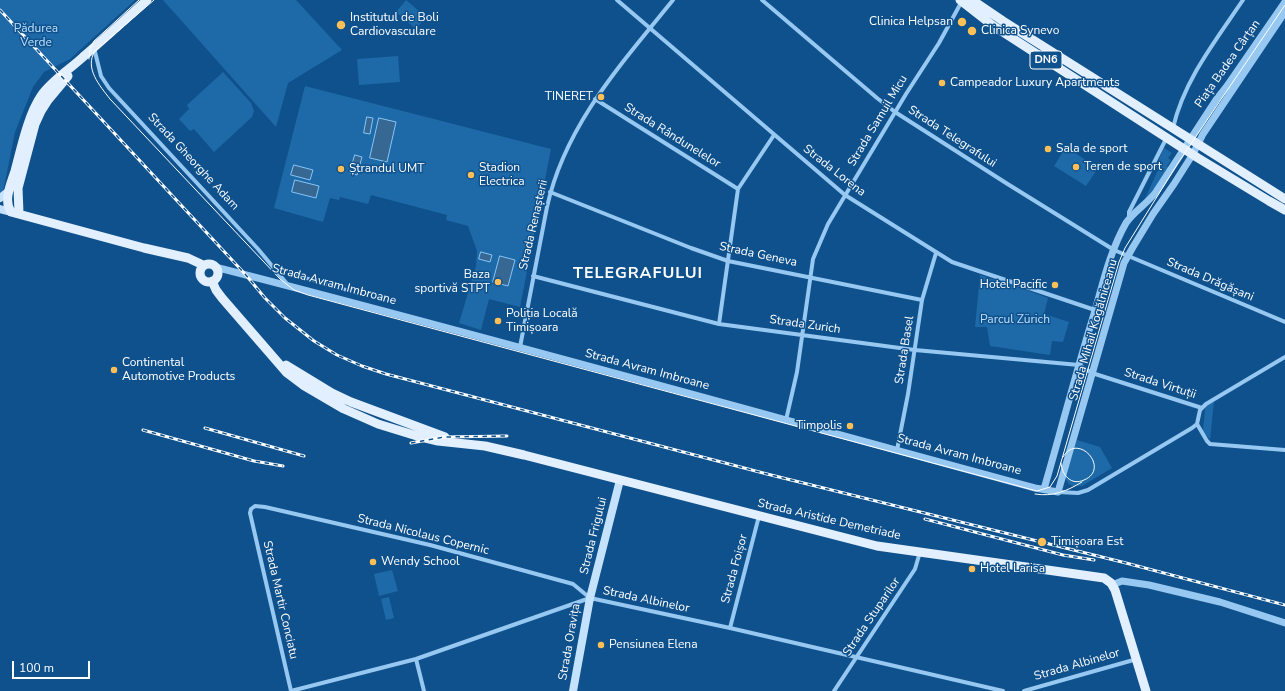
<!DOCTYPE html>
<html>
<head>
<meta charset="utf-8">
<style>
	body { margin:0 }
	#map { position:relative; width:1285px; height:691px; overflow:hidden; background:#0f518c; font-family:"Nunito Sans",sans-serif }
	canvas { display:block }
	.scale { position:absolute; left:12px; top:661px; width:78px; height:18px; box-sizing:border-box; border:2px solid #fff; border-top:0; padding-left:5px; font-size:12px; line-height:14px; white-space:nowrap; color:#fff; -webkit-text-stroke:3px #0f518c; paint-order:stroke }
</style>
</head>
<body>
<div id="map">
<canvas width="1285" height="691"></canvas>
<div class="scale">100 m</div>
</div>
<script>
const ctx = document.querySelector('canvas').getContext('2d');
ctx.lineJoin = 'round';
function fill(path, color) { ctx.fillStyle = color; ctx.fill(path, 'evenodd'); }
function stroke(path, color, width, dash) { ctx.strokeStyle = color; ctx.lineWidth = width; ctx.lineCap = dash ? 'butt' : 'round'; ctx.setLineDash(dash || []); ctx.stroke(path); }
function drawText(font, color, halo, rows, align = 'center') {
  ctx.font = font + ' "Nunito Sans",sans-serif'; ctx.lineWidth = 3; ctx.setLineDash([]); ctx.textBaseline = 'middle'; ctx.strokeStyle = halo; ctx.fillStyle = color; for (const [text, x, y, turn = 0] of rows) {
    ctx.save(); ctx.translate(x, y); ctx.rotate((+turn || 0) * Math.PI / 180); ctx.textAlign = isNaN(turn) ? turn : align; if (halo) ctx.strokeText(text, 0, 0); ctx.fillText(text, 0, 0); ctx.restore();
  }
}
fill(new Path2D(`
	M0,0H135L70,59L44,72L33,87L15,132L3,192L0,195Z
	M163,0H296L342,50L288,83L276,127Z
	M406,0L426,17L416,29L396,12Z
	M398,56L400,82L359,85L357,59Z
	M223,72L251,103L254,111L252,117L214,152L194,129L190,131L179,119L189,109L187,105Z
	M305,86L551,149L520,307L489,299L481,330L459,323L476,266L477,251L468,226L446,220L447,215L371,195L368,204L340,197L339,200L330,198L323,222L274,208Z
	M1066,147L1098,168L1086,186L1054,166Z
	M1164,148L1172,153L1168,158L1171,160L1167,166L1169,168L1154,193L1143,203L1158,170L1155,168Z
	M980,275L1029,291L1048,298L1044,314L1069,322L1063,342L1052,341L1050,355L990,346L987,327H975Z
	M1214,401L1210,440L1203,431L1205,410L1206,406Z
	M1077,440L1100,447L1112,468L1082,486H1072L1069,484L1065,478Z
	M392,570L398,591L379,596L374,574Z
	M389,597L394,618L386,620L381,599Z`), '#1e6aa9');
const water = new Path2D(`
	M367,117L373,118L370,134L364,133Z
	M379,118L396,122L387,162L370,158Z
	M355,155L362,157L357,175L350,173Z
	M294,165L313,170L310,180L291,175Z
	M295,180L319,186L316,198L292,192Z
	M481,252L492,255L490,262L479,259Z
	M500,256L515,260L508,286L493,282Z`);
fill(water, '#376893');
stroke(water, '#87c5f6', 1);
stroke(new Path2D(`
	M292,274L357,293`), '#96c8f2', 3.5);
stroke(new Path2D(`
	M617,0L845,195L952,262L1095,310
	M762,0L877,98L895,112L1006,183L1114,250L1285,322
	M94,48L101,76L109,88L258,249L288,285
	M595,99L738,189
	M1173,128C1184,80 1216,40 1243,0
	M550,192L691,248L728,261L922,300
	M1129,218V212L1167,137
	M533,276L719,324L915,350L1079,365L1092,373L1202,408
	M719,324L738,189L774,135
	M520,347L547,207C565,125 622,63 673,0
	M1285,357L1206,404L1200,410L1197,424L1207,441L1210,444L1285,450
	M786,420L797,372L813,259L828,224L906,94L939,43L962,1
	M897,450L908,394L922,300L936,253
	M1058,492L1078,493L1088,490L1192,428L1197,424
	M730,628L759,516
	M416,659L424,691
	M291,691L416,659L590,598L730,628L1003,691
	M291,691L250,513L251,509L255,506L265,507L430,545L573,584L590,598
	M834,691L915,569L920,552
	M1024,691L1137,659`), '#96c8f2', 4);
stroke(new Path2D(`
	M215,267C489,337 762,414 1035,488L1058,492L1124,263L1133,247L1153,214L1174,184L1193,154L1203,134L1285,12
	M1044,489C1061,431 1076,372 1094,314C1103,283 1110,251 1126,223C1134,211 1147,204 1156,192L1216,100L1227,86L1285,2
	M1112,585L1122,581L1149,585L1220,602L1285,623`), '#96c8f2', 7);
stroke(new Path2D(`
	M0,198L9,191
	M0,209L11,212
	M573,691L590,598L620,480`), '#c5e2fd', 8);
stroke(new Path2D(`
	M147,0C126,19 105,38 83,57C69,70 51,81 41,96C28,115 21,149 15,171C11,184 3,200 11,212L144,248L188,258L203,265
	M960,0L992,25L1198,158L1269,201L1285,210
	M972,0L1003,21L1285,199
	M19,213L18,188L35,124L41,111L48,100L68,76
	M200 273a9 9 0 1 1 18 0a9 9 0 1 1-18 0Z
	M212,281L216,290L222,298L287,373L303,385L344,409L378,424L417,436L438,441L485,446L524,455L877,546L1104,578L1111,583L1115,590L1146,691
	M286,365L332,393L351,402L445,437`), '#e1efff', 9);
stroke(new Path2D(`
	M154,0L95,51C84,68 100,86 110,99L280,279L294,290L308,295L1037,491L1050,487L1057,476L1119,262L1125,248L1178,163L1285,5
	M89,59L90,48L94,41L139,0
	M1061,463C1062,475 1071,486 1084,480C1111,469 1078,431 1063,457
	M1035,494C1053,497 1067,491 1082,482`), '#fff', 1);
const rail = new Path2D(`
	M0,10L245,274L265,298L285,318L314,341L337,355L362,366L386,374L767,474L1126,563L1285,605
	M205,428L304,456
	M143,430L254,461L283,466
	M411,443L444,437L507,436
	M925,519L1063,555L1094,560`);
stroke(rail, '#fff', 3);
stroke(rail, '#0f518c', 1.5, [4.5]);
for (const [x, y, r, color] of [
	[962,22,5,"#ffbf57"],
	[341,25,5,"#ffbf57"],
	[972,31,5,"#ffbf57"],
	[942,83,4,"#ffbf57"],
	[601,97,4,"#ffbf57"],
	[1048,149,4,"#ffbf57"],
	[1076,167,4,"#ffbf57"],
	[341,169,4,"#ffbf57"],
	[471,175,4,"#ffbf57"],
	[498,282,4,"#ffbf57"],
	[1055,285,4,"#ffbf57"],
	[498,321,4,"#ffbf57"],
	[114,370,4,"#ffbf57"],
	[850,426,4,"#ffbf57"],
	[1042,542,5,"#ffbf57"],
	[373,562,4,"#ffbf57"],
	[972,569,4,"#ffbf57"],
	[601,645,4,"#ffbf57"]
]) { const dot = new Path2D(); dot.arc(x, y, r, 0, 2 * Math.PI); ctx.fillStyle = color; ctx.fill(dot); stroke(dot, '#0f518c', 1.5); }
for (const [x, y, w] of [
	[1046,60,32]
]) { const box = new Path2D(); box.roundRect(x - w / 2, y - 9, w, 18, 3); ctx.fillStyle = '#0f518c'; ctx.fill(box); stroke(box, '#fff', 1); }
drawText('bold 11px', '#fff', null, [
	["DN6",1046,60]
]);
drawText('12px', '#fff', '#0f518c', [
	["Institutul de Boli",350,18],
	["Cardiovasculare",350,32],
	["Clinica Helpsan",953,22,"right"],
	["Clinica Synevo",981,31],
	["Campeador Luxury Apartments",950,83],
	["TINERET",593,97,"right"],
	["Sala de sport",1056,149],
	["Teren de sport",1084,167],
	["Stadion",479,168],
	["Electrica",479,182],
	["Ștrandul UMT",349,169],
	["Baza",490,275,"right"],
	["sportivă STPT",490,289,"right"],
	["Hotel Pacific",1047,285,"right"],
	["Poliția Locală",506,314],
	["Timișoara",506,328],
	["Continental",122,363],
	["Automotive Products",122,377],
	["Timpolis",842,426,"right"],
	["Timișoara Est",1051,542],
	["Wendy School",381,562],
	["Hotel Larisa",980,569],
	["Pensiunea Elena",609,645]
], 'left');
drawText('12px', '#bde0fd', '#0f518c', [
	["Pădurea",36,29],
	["Verde",36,43],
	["Parcul Zürich",1015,320]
]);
drawText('12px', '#fff', '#0f518c', [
	["Piața Badea Cârțan",1228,64,-55],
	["Strada Samuil Micu",878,121,-59],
	["Strada Rândunelelor",672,136,32],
	["Strada Telegrafului",952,137,33],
	["Strada Gheorghe Adam",193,162,47],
	["Strada Lorena",834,171,38],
	["Strada Renașterii",534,225,-77],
	["Strada Geneva",758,255,12],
	["Strada Drăgășani",1210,280,23],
	["Strada Avram Imbroane",334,285,15],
	["Strada Zurich",805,325,8],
	["Strada Mihail Kogălniceanu",1094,330,-74],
	["Strada Basel",905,350,-81],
	["Strada Avram Imbroane",647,370,15],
	["Strada Virtuții",1160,384,18],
	["Strada Avram Imbroane",959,455,15],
	["Strada Aristide Demetriade",829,520,13],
	["Strada Nicolaus Copernic",423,535,14],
	["Strada Frigului",594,536,-76],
	["Strada Foișor",735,569,-75],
	["Strada Martir Conciatu",280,600,77],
	["Strada Albinelor",646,600,12],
	["Strada Stuparilor",872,617,-56],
	["Strada Oravița",570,642,-80],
	["Strada Albinelor",1077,665,-16]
]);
ctx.letterSpacing = '1px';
drawText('bold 16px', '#fff', '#0f518c', [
	["TELEGRAFULUI",638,274]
]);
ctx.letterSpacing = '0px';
</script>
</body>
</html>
